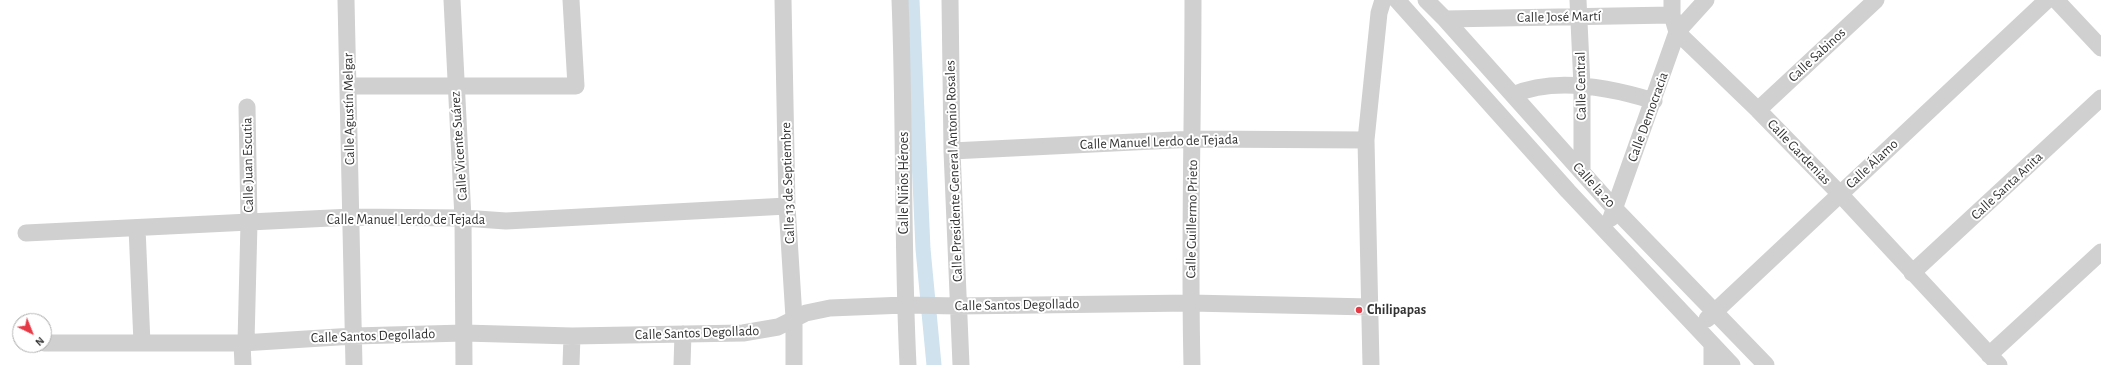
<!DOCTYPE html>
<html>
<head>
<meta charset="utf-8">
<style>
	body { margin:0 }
	#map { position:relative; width:2101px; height:365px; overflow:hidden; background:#fff; font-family:"Alegreya Sans",sans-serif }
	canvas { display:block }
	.north { position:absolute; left:12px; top:313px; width:40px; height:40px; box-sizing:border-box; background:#fff; border:1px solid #adadad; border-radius:50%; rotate:137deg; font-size:11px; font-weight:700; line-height:16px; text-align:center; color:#333 }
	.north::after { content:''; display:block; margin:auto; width:14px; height:18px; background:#e63946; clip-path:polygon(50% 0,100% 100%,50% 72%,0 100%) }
</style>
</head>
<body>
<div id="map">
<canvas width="2101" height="365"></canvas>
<div class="north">N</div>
</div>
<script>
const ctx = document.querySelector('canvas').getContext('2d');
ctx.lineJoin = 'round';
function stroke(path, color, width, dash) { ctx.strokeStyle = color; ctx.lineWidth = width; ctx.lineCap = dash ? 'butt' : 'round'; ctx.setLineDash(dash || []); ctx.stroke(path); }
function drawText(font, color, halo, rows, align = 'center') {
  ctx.font = font + ' "Alegreya Sans",sans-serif'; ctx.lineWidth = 4; ctx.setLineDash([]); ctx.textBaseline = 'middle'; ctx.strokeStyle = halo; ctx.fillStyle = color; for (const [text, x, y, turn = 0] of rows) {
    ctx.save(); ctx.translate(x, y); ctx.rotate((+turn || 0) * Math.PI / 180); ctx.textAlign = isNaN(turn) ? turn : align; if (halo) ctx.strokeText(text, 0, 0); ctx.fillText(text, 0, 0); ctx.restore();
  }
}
stroke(new Path2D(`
	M912,0L923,249L934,365`), '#cfe2ee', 15);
stroke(new Path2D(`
	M346,0L354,365
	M452,0L463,218L464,365
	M783,0L787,206L794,318V365
	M900,0C905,122 902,243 908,365
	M950,0L952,151L961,365
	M1397,0L1568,191L1732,365
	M1426,0L1445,19L1614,208L1766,365
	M1578,0L1582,86V172
	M1706,0L1677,32L1758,110L1840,194L1999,365
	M2056,0L2101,48
	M1445,19L1672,15
	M348,86H576L571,0
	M1513,95C1555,76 1612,88 1654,101
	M1758,110L1876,0
	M952,151L1194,139L1366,140
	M1611,218L1677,32L1672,15V0
	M137,228L142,343
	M26,233L351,217L463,218L506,221L787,206
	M1912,273L2101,98
	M1707,319L2047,0
	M246,342L249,223L247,107
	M44,343H242L354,336L464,333L572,336L743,333L778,327L806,313L830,308L905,305L958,306L1191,303L1370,307
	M242,343L243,365
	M1712,344V365
	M1989,355L2101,252
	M571,365L572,336
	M682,365L683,334
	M1192,365C1189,243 1193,122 1193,0
	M1371,365L1366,140L1379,13L1383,0`), '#d0d0d0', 17);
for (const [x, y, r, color] of [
	[1359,310,4,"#e63946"]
]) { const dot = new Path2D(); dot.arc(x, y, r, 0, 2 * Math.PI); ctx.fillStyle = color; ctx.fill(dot); stroke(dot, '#fff', 1.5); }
drawText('14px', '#333', '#fff', [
	["Calle José Martí",1559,17,-1],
	["Calle Sabinos",1817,55,-43],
	["Calle Central",1581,86,-91],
	["Calle Agustín Melgar",349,109,-91],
	["Calle Democracia",1648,117,-70],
	["Calle Manuel Lerdo de Tejada",1159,142,-2],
	["Calle Vicente Suárez",459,146,-94],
	["Calle Gardenias",1799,152,46],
	["Calle Álamo",1872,164,-43],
	["Calle Juan Escutia",248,165,-91],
	["Calle Presidente General Antonio Rosales",954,171,-92],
	["Calle 13 de Septiembre",788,183,-92],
	["Calle Niños Héroes",904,183,-90],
	["Calle la 20",1594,185,48],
	["Calle Santa Anita",2007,186,-43],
	["Calle Guillermo Prieto",1192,219,-89],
	["Calle Manuel Lerdo de Tejada",406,220],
	["Calle Santos Degollado",1017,305,-1],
	["Calle Santos Degollado",697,333,-2],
	["Calle Santos Degollado",373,336,-2]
]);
drawText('bold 14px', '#333', '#fff', [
	["Chilipapas",1367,310]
], 'left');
</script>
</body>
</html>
